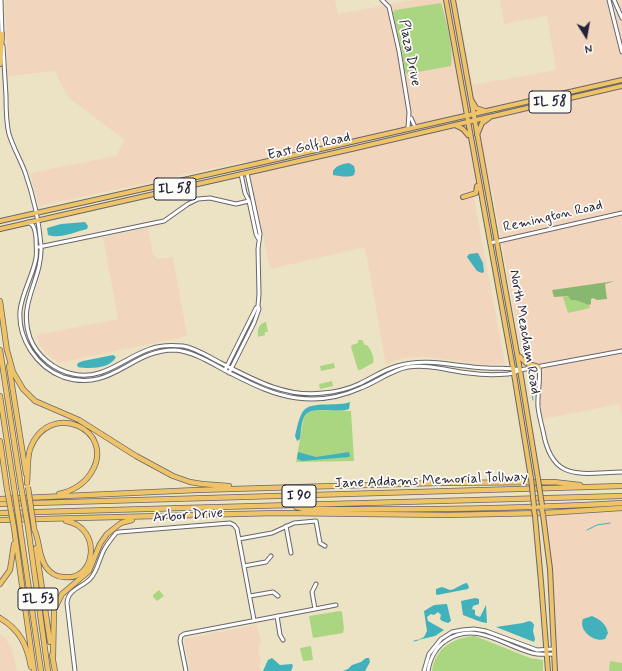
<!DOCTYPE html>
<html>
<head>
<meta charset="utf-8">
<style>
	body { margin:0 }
	#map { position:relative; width:622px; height:671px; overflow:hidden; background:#ece3c4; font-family:Mynerve,sans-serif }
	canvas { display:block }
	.north { position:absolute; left:566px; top:16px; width:40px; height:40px; -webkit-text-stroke:3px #fdfcf7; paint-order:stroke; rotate:169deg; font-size:11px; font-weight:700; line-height:16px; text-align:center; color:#22223b }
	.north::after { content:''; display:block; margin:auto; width:14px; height:18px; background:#22223b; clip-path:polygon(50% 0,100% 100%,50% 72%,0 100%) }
</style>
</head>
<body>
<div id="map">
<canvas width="622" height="671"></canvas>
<div class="north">N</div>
</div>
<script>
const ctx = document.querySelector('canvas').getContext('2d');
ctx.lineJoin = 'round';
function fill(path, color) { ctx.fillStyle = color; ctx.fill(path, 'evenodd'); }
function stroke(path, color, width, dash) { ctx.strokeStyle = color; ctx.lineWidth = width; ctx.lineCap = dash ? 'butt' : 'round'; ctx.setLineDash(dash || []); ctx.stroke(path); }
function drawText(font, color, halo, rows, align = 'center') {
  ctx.font = font + ' Mynerve,sans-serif'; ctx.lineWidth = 3.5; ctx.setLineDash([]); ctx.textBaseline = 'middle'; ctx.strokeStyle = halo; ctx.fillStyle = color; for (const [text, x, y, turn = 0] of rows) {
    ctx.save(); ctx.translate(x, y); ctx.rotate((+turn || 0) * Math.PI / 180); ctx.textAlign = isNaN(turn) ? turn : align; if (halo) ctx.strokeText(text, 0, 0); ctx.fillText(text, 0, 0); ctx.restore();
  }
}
fill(new Path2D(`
	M5,0H335L338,14L413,0H456L473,85L556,70L547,16L504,24L500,0H606L611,14L622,12L617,0H622V415L619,404L543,419L535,407L539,380L533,361L522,357L492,189L473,193L505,363L488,365L426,357L404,358L386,364L365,247L270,269L247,161L39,206L30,173L116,156L125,140L69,98L61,84L55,71L8,76Z
	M148,228L153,254L157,259L173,257L187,336L59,363L48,355L39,344L37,335L118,319L103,237Z
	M622,508V671H557L550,591L541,515Z
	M257,625L261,643L258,647L261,664H259L261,671H190L184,639Z
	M0,634L4,637L12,648L17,671H0Z`), '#f1d5bd');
fill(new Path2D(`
	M441,3C446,20 454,48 451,66L407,74L405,71L402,52L393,12L395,10Z
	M568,296L575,300L589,305L590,308L568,313L563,297Z
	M266,322L268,332H265V335L258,337C257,330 259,323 266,322Z
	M358,340H362L365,345H367C371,350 375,357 373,363L360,370H358L351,347L352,345L358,343Z
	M334,363L335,368L321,371L320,366Z
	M332,381L333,386L320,389L319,384Z
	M317,410L351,411L354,461L296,462L304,416L309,412Z
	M159,590L164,596L157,601L153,597V595Z
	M340,611L342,612L344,628L343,633L313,638L309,616Z
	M475,636L530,658L543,660V671H432C435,648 454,637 475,636Z
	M311,646L313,660L303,661L300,648Z
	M610,661L622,663V671H609Z`), '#abd681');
fill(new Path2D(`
	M615,281L605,284L607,299L597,300L593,298L591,299V304L589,305L575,300H571L568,296L554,297L552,290Z`), '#88b76f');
fill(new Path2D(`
	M349,163L354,166L355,171L354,175C348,178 340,176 333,175V171C337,165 342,164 349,163Z
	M85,222L88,226L87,229C75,232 60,239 48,235L47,228L61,224Z
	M478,253L483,263L484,272L482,273L477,271L467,257L469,254Z
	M113,355L116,357C110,369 89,369 78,367L77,365L78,363L83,361Z
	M350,402L349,409C338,414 310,404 304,417C301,424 301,432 300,439L297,441L295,436C297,428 299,416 304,410C312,401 338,407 350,402Z
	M298,452L316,457L349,452L350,456L349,457L302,461L297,459Z
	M467,583L469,587L468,589L437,595L436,594V589L442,587L450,590C457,589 460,584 467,583Z
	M475,598L479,599V604L473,606L472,609L475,610V615L480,617L486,605L487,623C478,622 472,618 463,615L461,601Z
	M447,604L451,621L448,623L442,621L440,619L441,615L438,612L434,615L431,614L427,617L428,621L444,630L435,636L418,640L424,637L427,631L424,611L434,605Z
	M592,616C601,620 606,624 608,633L605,639C595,643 578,631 583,619Z
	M529,621L532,622L534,625L533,631L535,639L534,642L496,627L523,623Z
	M272,658L280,665L292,664L293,666L291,671H263L268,660Z
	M366,658H369L370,662L365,671H343L348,669L352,665L361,662Z`), '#41b1bb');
stroke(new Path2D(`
	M529,379L533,400
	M587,530L597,525L610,523
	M414,641L418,640`), '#41b1bb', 1);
const minor = new Path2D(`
	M1,0L2,35
	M382,0L389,7L399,51L409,112L408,128
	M609,0L622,52
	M614,0L622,18
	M3,46C4,63 5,80 6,96C6,108 6,122 9,134C13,147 20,159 25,172C33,195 39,221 41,245C43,280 17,302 30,338C37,356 54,370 73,374C103,381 123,358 150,349C160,345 173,345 183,346C196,348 209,357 221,363C252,379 286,398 323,393C335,392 348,389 359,384C372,378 383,370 397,366C427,357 457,367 487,368C498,369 509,367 520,370
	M411,118L415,127
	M241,174L245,193L249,201L256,234L258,238
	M28,222C35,225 35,231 36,238C36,245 37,252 36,258C33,276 22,292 20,311C19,325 23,339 31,351C39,363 50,372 63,377C112,393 130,350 174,350C193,351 211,363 228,372C250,383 272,395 297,398C318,401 341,397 361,388C377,382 391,370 408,367C429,364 449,371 469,373C482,375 495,375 508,374L514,373L520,370L622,351
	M490,243L622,213
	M39,247L164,221L188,204L198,199L210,198L236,204L249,201
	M539,367C541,382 537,393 538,407C539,415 541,423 543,431C552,483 580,473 622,472
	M225,370L256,308L258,306
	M229,373L254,323L259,309L258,306L259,294L258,249L260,234L247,173
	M286,526L291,553
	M239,539L272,533L294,523L316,521L320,543L325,546
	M244,566L266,562L271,556
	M250,596L273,592L278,596
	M315,609L312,592L316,584
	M277,616L280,635L283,640
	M75,671L67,603C68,589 81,588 90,579C98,571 99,558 105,548C108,543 112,538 116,533L119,532L230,523L234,525L237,529L254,620
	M186,671L180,641L181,636L184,634L336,605
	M424,671L429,654L441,639L452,632L462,630L474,629L486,631L537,650L553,649
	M428,671C430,659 436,647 447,640C476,621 504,646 532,653C539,655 546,654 554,654`);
const major = new Path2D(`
	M446,0L513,368L531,478
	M453,0L520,370L538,479
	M472,101L476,108L485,111
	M455,125L463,129L468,135
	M477,135L482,123L489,118
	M463,197L476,193L477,186
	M0,221L264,162L622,80
	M0,229L356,148L622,86
	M519,356L526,363L539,367
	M543,515L550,569L555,671
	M535,516L541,582L548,671`);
const highway = new Path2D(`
	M0,64L2,34
	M0,301L7,351
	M0,350L21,487
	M7,350L13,372L23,389L35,401L79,420L136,456L173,476L190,482L202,484L229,486
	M9,366L26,474
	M0,396L14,487
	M0,441L7,489
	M27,483C28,472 27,459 30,449C49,398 118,430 91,473C84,484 72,491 59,494
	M0,499L197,490L437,483L554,482L580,485
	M0,504L622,486
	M296,507L304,509C410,510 516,509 622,503
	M0,513L622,496
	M0,520L277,513L448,515L545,513L622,508
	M28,527L48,671
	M14,528L34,671
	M20,528L41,671
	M34,529C40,541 38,556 46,567C50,573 57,577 64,577C97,581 102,527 66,521
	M36,548L50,642
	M0,584L10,570L14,544
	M0,618C20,630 27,645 31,667
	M52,655L55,671
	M53,658L54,610L62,594L89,571L100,544L107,534L121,523L132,520`);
stroke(minor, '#69666b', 5);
stroke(major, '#69666b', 6);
stroke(highway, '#69666b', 6);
stroke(minor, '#fff', 3);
stroke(major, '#efc469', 4);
stroke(highway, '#efc469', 4.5);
const majorBridge = new Path2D(`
	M531,478L534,506
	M538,479L542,505
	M534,510L535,516
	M542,510L543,515`);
const highwayBridge = new Path2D(`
	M14,487L20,528
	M21,487L28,527
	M28,487L34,528
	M7,489L14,528`);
stroke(majorBridge, '#69666b', 6, []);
stroke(highwayBridge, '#69666b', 6, []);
stroke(majorBridge, '#efc469', 4);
stroke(highwayBridge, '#efc469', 4.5);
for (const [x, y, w] of [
	[550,102,42],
	[175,189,42],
	[299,496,34],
	[38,599,40]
]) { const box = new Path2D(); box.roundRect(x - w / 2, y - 11, w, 22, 3); ctx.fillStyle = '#fdfcf7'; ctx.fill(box); stroke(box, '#22223b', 1); }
drawText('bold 13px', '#22223b', null, [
	["IL 58",550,102],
	["IL 58",175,189],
	["I 90",299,496],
	["IL 53",38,599]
]);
drawText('14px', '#22223b', '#fdfcf7', [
	["Plaza Drive",409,53,79],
	["East Golf Road",309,147,-13],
	["Remington Road",553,217,-13],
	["North Meacham Road",524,332,80],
	["Jane Addams Memorial Tollway",431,481,-2],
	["Arbor Drive",188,516,-4]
]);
</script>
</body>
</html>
